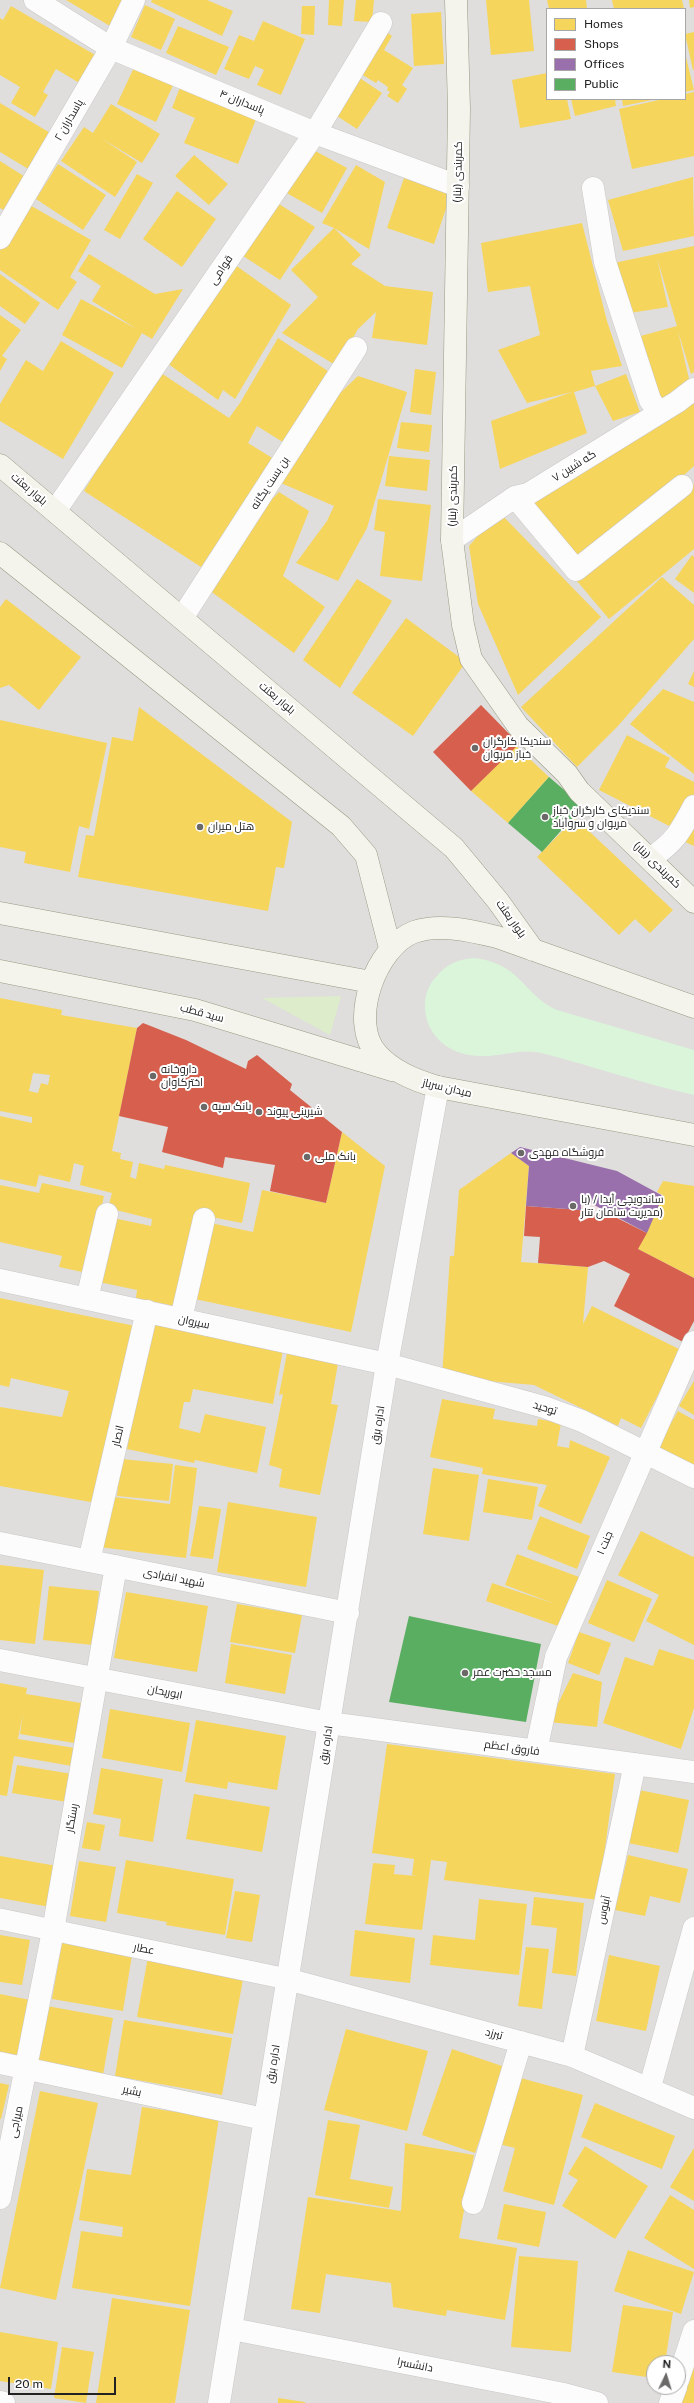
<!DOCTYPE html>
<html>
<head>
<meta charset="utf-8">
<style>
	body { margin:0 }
	#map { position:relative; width:694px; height:2403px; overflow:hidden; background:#f0eeeb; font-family:"Public Sans",sans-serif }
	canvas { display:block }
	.legend { position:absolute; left:546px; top:8px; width:140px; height:92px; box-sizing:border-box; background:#fff; border:1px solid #a7a7a7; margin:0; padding:5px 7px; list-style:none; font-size:12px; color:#222 }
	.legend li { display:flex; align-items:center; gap:8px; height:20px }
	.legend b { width:20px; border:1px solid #a7a7a7 }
	.north { position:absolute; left:646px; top:2355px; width:40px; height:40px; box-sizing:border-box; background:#fff; border:1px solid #a7a7a7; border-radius:50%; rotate:4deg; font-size:11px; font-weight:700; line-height:16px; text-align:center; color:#222 }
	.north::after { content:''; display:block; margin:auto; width:14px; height:18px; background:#6a6968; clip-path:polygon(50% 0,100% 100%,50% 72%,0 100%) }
	.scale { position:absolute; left:8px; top:2377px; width:108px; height:18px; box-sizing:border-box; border:2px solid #222; border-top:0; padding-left:5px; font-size:12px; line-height:14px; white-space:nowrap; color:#222; -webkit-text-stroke:3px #fff; paint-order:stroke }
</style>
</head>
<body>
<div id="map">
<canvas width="694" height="2403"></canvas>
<ul class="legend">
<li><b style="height:11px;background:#f6d55c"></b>Homes</li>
<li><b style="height:11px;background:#d6604d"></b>Shops</li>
<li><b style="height:11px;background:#9970ab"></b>Offices</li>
<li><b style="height:11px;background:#5aae61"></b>Public</li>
</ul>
<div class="north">N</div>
<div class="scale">20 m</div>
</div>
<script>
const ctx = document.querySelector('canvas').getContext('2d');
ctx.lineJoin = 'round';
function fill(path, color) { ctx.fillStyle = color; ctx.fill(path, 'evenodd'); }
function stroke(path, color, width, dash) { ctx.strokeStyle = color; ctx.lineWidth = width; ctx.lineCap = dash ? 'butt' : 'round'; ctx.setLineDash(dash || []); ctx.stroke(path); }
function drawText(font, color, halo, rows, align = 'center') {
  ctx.font = font + ' "Public Sans",Cairo,sans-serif'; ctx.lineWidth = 4; ctx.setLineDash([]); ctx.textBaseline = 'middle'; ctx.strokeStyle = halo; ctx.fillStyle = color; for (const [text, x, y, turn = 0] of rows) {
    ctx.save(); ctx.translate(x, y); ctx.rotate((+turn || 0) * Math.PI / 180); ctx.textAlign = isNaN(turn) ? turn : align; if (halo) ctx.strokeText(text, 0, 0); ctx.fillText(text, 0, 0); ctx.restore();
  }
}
fill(new Path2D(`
	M0,0H694V2403H0ZM547,9H685V99H547ZM654,2363H678V2387H654Z`), '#dfdedc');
fill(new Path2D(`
	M564,1176L601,1209L579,1238Z`), '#f1e3e1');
fill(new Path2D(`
	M341,996L330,1035L262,998Z`), '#ddeccb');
fill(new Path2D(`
	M475,958C523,965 521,993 557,1010L694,1050V1095C644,1084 595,1067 545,1054C520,1047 504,1057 480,1056C455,1056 431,1041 426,1016C423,1003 426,987 436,977C446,964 459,959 475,958Z`), '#daf5da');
fill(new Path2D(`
	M66,0H125L110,26Z
	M152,0H207L233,11L222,36L151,2Z
	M329,0H344L342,26L328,25Z
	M356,0H374L372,22L354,21Z
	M486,0H529L534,51L491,55Z
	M547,0H586L587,9H549Z
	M612,0H682L684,9H614Z
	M689,0H694V7L690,8Z
	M145,5L175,19L161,50L131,37Z
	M11,6L97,56L81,84L56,69L43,92L48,95L35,117L11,103L20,87L0,75V18L3,20Z
	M302,6H315L314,35L301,34Z
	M441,12L444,64L414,66L411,14Z
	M263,21L305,39L281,95L257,85L264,70L255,66L249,79L224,69L239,35L254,41Z
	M178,26L229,47L216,75L166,53Z
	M382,29L392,36L384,50L413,68L402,85L407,89L398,103L387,96L390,92L387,90L388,87L378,80L376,83L356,71Z
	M694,32V70H693L685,34Z
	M685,53L694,90L685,92Z
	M137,61L176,79L156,122L117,104Z
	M348,70L382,93L357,129L323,107Z
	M547,73V99H567L571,119L520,128L512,80Z
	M181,85L257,117L238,164L184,143L195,118L172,108Z
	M694,92V156L632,169L619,109L663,99H685V94Z
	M571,99H615L616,106L575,116Z
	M622,99H651L652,100L623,106Z
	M0,103L57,137L35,173L0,152Z
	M111,104L160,134L142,163L101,138L137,162L115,197L61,161L84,127L93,133Z
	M304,145L347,168L322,213L276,187Z
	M194,155L228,184L209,205L175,176Z
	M0,161L30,180L9,213L0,208Z
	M58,164L106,195L83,230L36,199Z
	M356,165L385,182L369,249L334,228L361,255L351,264L385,286L433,292L427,345L372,338L376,312L358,329L337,366L282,333L318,297L291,270L334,228L322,223Z
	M137,174L153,183L120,239L104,230Z
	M693,177L694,236L623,251L608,200Z
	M404,178L451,194L434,244L387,228Z
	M177,191L216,219L182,267L143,239Z
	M268,197L315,227L280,280L234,250Z
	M28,204L91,240L70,277L77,282L58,310L0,270V251Z
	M582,223L607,321L622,366L591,371L595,386L574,392L587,433L500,469L491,421L572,392L527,403L498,350L540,335L530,286L488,292L481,243Z
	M694,246V372L691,374L678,331L689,379L687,386L656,401L637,337L677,326L657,258L668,307L630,313L614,263Z
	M89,254L155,294L183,289L152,339L142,333L122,368L62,335L81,299L137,329L92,301L101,286L78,271Z
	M231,262L291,305L235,399L223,390L218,400L167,363Z
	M0,274L40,303L25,324L0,306Z
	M0,315L21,330L2,356L7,359L0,371Z
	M278,338L331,373L286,444L257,426L248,443L274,459L201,567L84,491L158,371L229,418L240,403Z
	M61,341L114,373L63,459L0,421V404L26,360L43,371Z
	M415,369L436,372L431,415L410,412Z
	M626,374L640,412L613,421L595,386Z
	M358,376L407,392L367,528L338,581L296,563L327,521L334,506L281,483L335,398Z
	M694,401V466L654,502L577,562L532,502Z
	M401,422L432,425L429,452L397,448Z
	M389,456L430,460L427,491L385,486Z
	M694,484V549L609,619L577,581Z
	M279,492L309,511L283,576L325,607L294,653L205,587L244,528Z
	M378,499L431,505L422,581L380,576L385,532L374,530Z
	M499,512L601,617L518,695L478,604L469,546Z
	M692,555L694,557V593L675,579Z
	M662,577L694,605V639L617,727L577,767L521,707Z
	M357,579L392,601L340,688L303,660Z
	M6,599L81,657L39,710L9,685L0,688V607Z
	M406,618L466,662L413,736L352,693Z
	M694,671V687L688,684Z
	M663,689L694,702V774L630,724Z
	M139,707L292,822L284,868L276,867L268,911L78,877L86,835L94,836L112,737L133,741Z
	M0,720L107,743L89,829L79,826L70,872L24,863L26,852L0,847Z
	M627,735L670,758L665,767L694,782V797L677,830L599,790Z
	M516,746L549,777L508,823L471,791Z
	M694,815V846L681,840Z
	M575,818L673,910L650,933L635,919L619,935L537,857Z
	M0,998L62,1010L61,1015L137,1028L112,1151L121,1153L120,1159L133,1162L130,1177L136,1179L139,1163L164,1169L165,1165L250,1183L242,1223L201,1215L179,1307L136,1298L137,1290L99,1282L113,1218L151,1226L152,1219L108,1208L112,1193L80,1185L84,1166L74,1163L70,1182L39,1175L36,1187L0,1179V1116L32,1123V1117L0,1111ZM33,1073L50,1075L48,1085L41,1083L38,1093L29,1091Z
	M342,1132L385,1166L351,1332L190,1298L206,1222L253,1232L262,1190L326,1203Z
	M511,1153L529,1166L521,1262L588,1267L583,1324L592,1306L681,1350L641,1428L621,1418L618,1426L534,1385L442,1377L450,1256H454L459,1190Z
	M663,1181L694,1186V1278L638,1249L663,1195L657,1192Z
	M42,1183L104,1196L87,1273L59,1267L62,1256L0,1242V1185L39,1193Z
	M0,1298L135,1326L102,1504L0,1486V1407L62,1417L69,1391L11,1378L9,1387L0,1385Z
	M151,1324L283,1350L273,1404L193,1389L190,1402H184L179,1428L200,1433L205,1414L266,1427L257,1473L195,1460L194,1463L127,1449Z
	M287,1353L338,1363L331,1404L338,1405L320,1495L279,1487L282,1469L269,1465L283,1394L279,1395Z
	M694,1381V1415L679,1406Z
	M442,1399L495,1409L493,1419L537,1426L538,1419L561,1423L557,1446L569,1448L570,1440L610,1457L581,1524L538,1506L547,1485L482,1474L483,1468L430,1457Z
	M678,1411L694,1420V1467L658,1446Z
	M121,1459L173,1464L169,1501L117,1496Z
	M175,1465L197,1468L186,1558L99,1547L106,1496L170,1504Z
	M433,1468L479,1475L469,1541L423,1534Z
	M488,1479L538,1487L532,1520L483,1512Z
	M228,1502L317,1517L306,1587L217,1572Z
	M199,1506L221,1509L213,1559L190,1556Z
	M540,1516L590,1536L577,1569L527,1549Z
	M641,1531L693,1557L694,1555V1645L646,1621L659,1595L618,1575Z
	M517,1554L579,1577L558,1626L486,1601L492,1583L555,1604L505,1585Z
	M0,1565L44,1570L35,1644L0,1640Z
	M607,1580L652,1599L634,1642L588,1623Z
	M49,1586L99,1591L93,1645L43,1640Z
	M126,1592L208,1606L197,1672L114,1658Z
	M237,1604L302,1615L295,1653L230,1642Z
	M579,1632L611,1643L599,1675L568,1663Z
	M231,1644L292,1655L285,1694L225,1683Z
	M659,1649L694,1660V1708L681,1749L603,1723L625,1657L653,1666Z
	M573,1673L602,1682L597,1727L549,1722Z
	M0,1683L27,1688L26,1694L87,1704L80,1744L20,1734L23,1713L18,1739L75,1748L72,1766L14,1756L7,1796L0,1795Z
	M110,1709L190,1723L182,1772L102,1758Z
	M196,1720L286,1736L277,1790L228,1782L227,1789L185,1782Z
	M387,1744L615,1774L598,1900L444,1880L447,1862L431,1860L422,1930L365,1924L373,1863L395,1865L394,1874L417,1876L412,1875L414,1859L372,1853Z
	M17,1765L72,1774L67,1802L12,1793Z
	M101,1768L163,1779L153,1842L119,1836L121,1819L93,1814Z
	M639,1790L689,1800L678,1853L628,1843Z
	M194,1794L270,1807L262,1852L186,1839Z
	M87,1822L105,1825L100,1851L82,1848Z
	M628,1855L688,1869L680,1903L650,1896L645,1916L615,1910Z
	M0,1856L57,1866L50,1907L0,1898Z
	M126,1860L234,1879L225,1935L166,1925L167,1922L117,1913Z
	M79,1861L116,1867L106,1922L70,1916Z
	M235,1891L260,1895L252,1942L226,1938Z
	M534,1897L584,1903L576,1976L552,1973L557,1928L531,1925Z
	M479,1899L527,1904L519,1975L430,1965L433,1935L475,1940Z
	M355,1930L415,1938L410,1983L350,1976Z
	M0,1935L30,1940L22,1985L0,1982Z
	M62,1942L132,1955L123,2011L52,1999Z
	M526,1947L549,1949L542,2009L518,2006Z
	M609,1955L660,1966L646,2031L596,2021Z
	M148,1957L244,1974L233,2034L137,2017Z
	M0,1994L30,2000L20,2056L0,2052Z
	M47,2006L113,2018L103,2075L37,2064Z
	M124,2020L232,2038L222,2095L115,2076Z
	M346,2029L428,2051L407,2131L324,2110Z
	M452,2049L505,2067L475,2153L422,2135Z
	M517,2077L583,2095L554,2205L503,2191L515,2148L499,2144Z
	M0,2083L9,2085L1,2119H0Z
	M40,2091L98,2103L56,2300L0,2288Z
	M595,2103L675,2136L662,2169L581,2137Z
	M142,2107L219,2118L190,2306L72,2288L81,2231L122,2237L123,2227L79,2220L87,2169L131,2175Z
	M328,2120L360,2125L350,2179L393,2187L389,2208L315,2195Z
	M405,2143L474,2155L459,2238L517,2248L505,2320L447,2310L446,2316L393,2307L391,2283L326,2274L320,2313L291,2309L308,2197L401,2211Z
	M585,2146L648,2186L615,2239L562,2206L578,2180L568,2174Z
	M694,2148V2201L670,2187Z
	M670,2195L694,2210V2269L644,2238Z
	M504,2204L546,2212L539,2247L497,2239Z
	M628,2250L694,2272L681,2314L614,2291Z
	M519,2256L578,2261L571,2352L511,2347Z
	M112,2298L190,2310L175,2403H96Z
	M623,2305L673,2312L665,2363H654V2378L612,2372Z
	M0,2332L58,2342L51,2389L0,2381Z
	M62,2347L94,2352L86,2403L54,2398Z
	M694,2354V2403H681Z
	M278,2398L305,2402V2403H278Z`), '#f6d55c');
fill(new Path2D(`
	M481,705L519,744L471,791L433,752Z
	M143,1023L186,1040L246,1069L248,1061L257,1055L292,1084L290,1090L342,1132L326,1203L270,1191L275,1165L225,1157L223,1168L162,1152L168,1127L119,1116L137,1028Z
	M526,1206L581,1210L580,1222L603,1211L647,1233L638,1249L694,1278V1321L683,1342L614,1306L630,1274L604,1261L588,1267L538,1263L540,1237L524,1236Z`), '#d6604d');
fill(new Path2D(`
	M520,1147L617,1171L663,1196L647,1233L581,1198V1210L526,1206L529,1166L511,1153Z`), '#9970ab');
fill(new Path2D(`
	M549,777L583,806L542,852L508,823Z
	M409,1616L541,1644L526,1722L389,1702Z`), '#5aae61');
const lane = new Path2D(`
	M0,1919L287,1979`);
const street = new Path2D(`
	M35,0L111,48L315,133L458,186
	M593,188L605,262L650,400L659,413
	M0,238L111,48L134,0
	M515,497L576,570L682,486
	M55,511L315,133L381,23
	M452,540L515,497L528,494L677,402L694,389
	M182,618L356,348
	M651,858C675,842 680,832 694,806
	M0,1280L387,1364L544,1407L582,1421L694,1477
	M87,1299L107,1214
	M181,1319L204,1219
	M0,1543L348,1613
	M89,1561L147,1311
	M0,1660L329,1723L694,1772
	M536,1751L556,1657L694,1342
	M287,1979L572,2056L694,2108
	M572,2056L635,1764
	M0,2063L264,2119
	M650,2087L694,1928
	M0,2198L53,1931L116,1566
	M473,2203L521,2042
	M232,2329L564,2394L597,2403
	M678,2380L694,2331
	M0,2402L4,2403
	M219,2403L387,1364L438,1087
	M670,2403L676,2387`);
const secondary = new Path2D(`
	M456,0L459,109L452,540L463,625L471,659L518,726L567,774L579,791L694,902
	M0,465L454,848L498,901L533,950
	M0,553L341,826L366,855L390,948
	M0,913L371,982
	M0,971L195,1010L392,1070
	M694,1007L497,937C472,931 440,923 414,932C376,946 348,1022 377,1054C393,1072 416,1081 438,1087L694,1135`);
stroke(lane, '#c9c8c7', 22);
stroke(street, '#c9c8c7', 23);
stroke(secondary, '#999a82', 23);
stroke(lane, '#fdfcfc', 21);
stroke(street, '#fdfcfc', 22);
stroke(secondary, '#f4f4ed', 22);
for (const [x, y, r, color] of [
	[475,748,4,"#6a6968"],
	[545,817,4,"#6a6968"],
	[200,827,4,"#6a6968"],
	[153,1076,4,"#6a6968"],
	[204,1107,4,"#6a6968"],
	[259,1112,4,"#6a6968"],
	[521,1153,4,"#6a6968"],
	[307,1157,4,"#6a6968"],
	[573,1206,4,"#6a6968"],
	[465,1673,4,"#6a6968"]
]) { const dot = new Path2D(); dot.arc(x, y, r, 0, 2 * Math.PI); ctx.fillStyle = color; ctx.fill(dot); stroke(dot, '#fff', 1.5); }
drawText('11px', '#222', '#fff', [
	["پاسداران ۴",242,102,22],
	["پاسداران ۲",69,120,-60],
	["کمربندی (بنار)",458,172,-89],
	["قوامی",221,270,-56],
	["گه شبین ۷",574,466,-32],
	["بن بست یگانه",270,483,-57],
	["بلوار بعثت",29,489,40],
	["کمربندی (بنار)",453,496,-89],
	["بلوار بعثت",277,698,40],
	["کمربندی (بنار)",657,865,44],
	["بلوار بعثت",511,919,55],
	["سید قطب",202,1013,15],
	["میدان سرباز",447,1088,13],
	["سیروان",194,1322,12],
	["توحید",545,1408,18],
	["اداره برق",378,1425,-81],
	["انصار",118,1436,-77],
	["جنت ۱",605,1543,-67],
	["شهید انفرادی",174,1578,11],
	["ابوریحان",165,1692,11],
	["اداره برق",326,1745,-81],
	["فاروق اعظم",512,1748,8],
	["رستگار",72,1818,-80],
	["آبنوس",604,1910,-78],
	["عطار",144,1949,11],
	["تبرزد",494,2034,15],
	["اداره برق",273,2064,-80],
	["بشیر",132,2091,12],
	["میراجی",16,2122,-78],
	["دانشسرا",415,2365,11]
]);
drawText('11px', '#222', '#fff', [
	["سندیکا کارگران",483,742],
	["خباز مریوان",483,755],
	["سندیکای کارگران خباز",553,811],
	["مریوان و سروآباد",553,824],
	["هتل میران",208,827],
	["داروخانه",161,1070],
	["اخترکاوان",161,1083],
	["بانک سپه",212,1107],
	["شیرینی پیوند",267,1112],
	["فروشگاه مهدی",529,1153],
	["بانک ملی",315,1157],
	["ساندویچی آیدا / (با",581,1200],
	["مدیریت سامان تتار)",581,1213],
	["مسجد حضرت عمر",473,1673]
], 'left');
</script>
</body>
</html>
